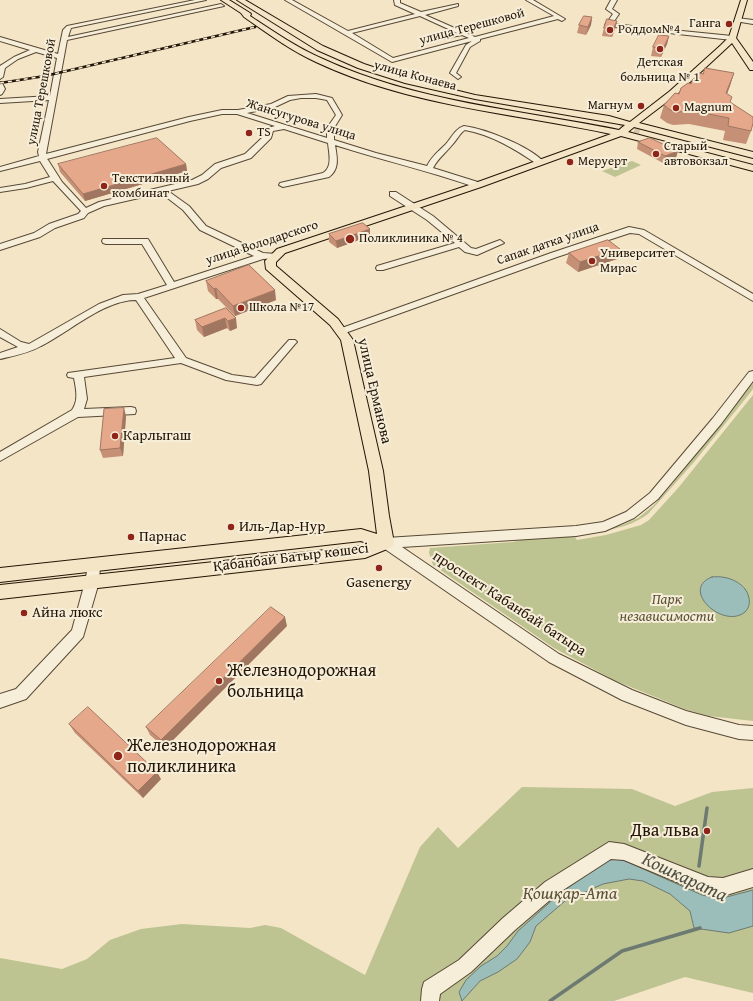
<!DOCTYPE html>
<html>
<head>
<meta charset="utf-8">
<style>
	body { margin:0 }
	canvas { display:block; background:#f3e5c5 }
</style>
</head>
<body>
<canvas width="753" height="1001"></canvas>
<script>
const ctx = document.querySelector('canvas').getContext('2d');
ctx.lineJoin = 'round';
function fill(path, color) { ctx.fillStyle = color; ctx.fill(path, 'evenodd'); }
function stroke(path, color, width, dash) { ctx.strokeStyle = color; ctx.lineWidth = width; ctx.lineCap = dash ? 'butt' : 'round'; ctx.setLineDash(dash || []); ctx.stroke(path); }
function drawText(font, color, halo, rows, align = 'center') {
  ctx.font = font + ' "Gentium Book Plus",serif'; ctx.lineWidth = 4; ctx.setLineDash([]); ctx.textBaseline = 'middle'; ctx.strokeStyle = halo; ctx.fillStyle = color; for (const [text, x, y, turn = 0] of rows) {
    ctx.save(); ctx.translate(x, y); ctx.rotate((+turn || 0) * Math.PI / 180); ctx.textAlign = isNaN(turn) ? turn : align; if (halo) ctx.strokeText(text, 0, 0); ctx.fillText(text, 0, 0); ctx.restore();
  }
}
fill(new Path2D(`
	M632,161L641,165L615,177L602,171Z
	M753,383V389L742,403L694,462L648,514C625,531 602,529 575,537L577,540L606,535L641,525L649,520L679,487L753,395V721L709,716L687,710L616,681L554,648L433,565L429,553L430,548L513,542L521,540L568,536L607,530L622,525L638,518L653,506L670,487Z
	M522,787L632,789L675,806L712,792L753,788V993L685,977L614,1001H0V958L62,969L87,959L110,940L141,929L182,924L250,928L265,925L281,928L365,975L420,847L438,827L458,848Z`), '#bec392');
const water = new Path2D(`
	M712,577C726,575 746,582 749,598C750,603 749,608 745,612C723,630 679,589 712,577Z
	M613,859L623,860L702,895L719,899L753,890V926L729,933L694,928L690,911L670,894L643,881L629,879L603,884L565,901L536,926L530,942L517,959L498,972L480,981L462,1001L459,992L466,980L481,966L497,956L507,946L518,931L558,895L602,863Z`);
fill(water, '#9cbeba');
stroke(water, '#6c7a72', 1);
stroke(new Path2D(`
	M699,866L707,808
	M550,1001L622,951L700,928`), '#6c7a72', 3.5);
stroke(new Path2D(`
	M620,125L640,129`), '#d4c6a8', 10, [10, 5]);
const minor = new Path2D(`
	M195,0H206L71,28L68,37L221,4L224,6L67,40L46,154L189,117L222,110H238L271,104L288,96L316,94L332,98L342,115L334,128V140L376,153L427,166C432,156 438,152 446,144C452,137 455,129 464,126C486,129 529,146 544,162L543,164H537C515,149 492,135 465,130C459,134 457,140 452,145C445,154 439,157 433,168L481,183V187H475C429,171 382,160 335,145C337,157 340,169 329,177L283,187L279,185L280,183L323,173C333,167 329,153 328,143L284,129L273,131L271,138L251,158L221,168L208,179L198,184L168,191L189,206L206,226L263,253L277,254L278,256L277,258L263,259L144,298L186,358L232,375L255,378L289,340H295L297,342L295,344L261,384L257,385L226,380L181,363L84,377L87,399L84,409L131,407L135,408L136,411L135,414L78,417L0,461V452L72,410C79,400 76,389 74,378L68,377L67,375L68,373L175,358L136,300C104,300 69,332 41,346C29,353 13,356 0,359V353L18,347L0,337V329L21,342L29,344L99,304L123,295L138,294L167,285L142,244H106L103,243L102,241L103,239H148L174,282L254,256L200,230L183,210L161,193L104,206L88,213L84,218L55,228L40,237L0,250V244L34,233L49,224L78,214L81,211L53,181L26,188L0,192V188L25,184L50,177L40,161L0,171V167L39,156L38,152L49,100L0,103V99L50,96L57,58L36,52L18,59L5,68L3,77L0,79V66L14,57L30,50L0,41V37L58,54L63,30L67,26ZM301,98H316L327,100L336,115L327,128V138L247,113L275,107L290,100ZM222,114H237L275,126L268,128L265,135L245,154L215,164L202,175L192,180L99,202L86,208L62,182L48,160L47,159L190,121Z
	M285,0H292L348,31L415,14L395,5L394,0H400V3L421,12L458,4V6L425,15L475,37L554,16L526,0H533L565,19L562,21L558,19L480,39V41L470,47L456,73L461,77L458,79L450,73L466,45L472,41L392,62ZM420,16L457,33L436,38V40L462,35L469,38L393,58L352,33Z
	M611,0H617L612,9L619,14L612,24L732,36L735,38L732,40L606,26L605,25L613,14L606,9Z
	M737,18L753,20V24L735,21V19Z
	M0,82L2,83L5,89L2,94L0,95Z
	M390,192H396L433,216L471,248L476,249L500,240L504,243L477,255L465,252L459,247L383,270H377L376,268L377,266L455,243L427,220L390,196Z
	M629,227L644,230L753,294V301L639,234L630,233L557,257L345,333H339L337,331L339,329L551,253Z
	M753,371V381L721,424L658,499L634,518L605,531L576,536L402,547L559,654L632,690L686,711L739,725L753,726V740L739,739L686,725L622,700L549,662L382,547L380,543L382,539L386,538L576,526L603,522L626,512L650,493L713,418L749,372Z
	M94,560L99,561L100,565L99,582L83,637L26,699L0,708V694L16,689L72,630L85,582L89,561Z
	M609,842L624,844L708,877L723,878L753,869V887L723,896L708,895L624,860L611,859L557,894L515,930L471,972L440,994L439,1001H421L422,989L424,982L459,960L503,918L545,882Z`);
const major = new Path2D(`
	M221,0H229L250,13L251,14L250,16C273,31 297,48 323,59C416,102 520,110 619,130L625,125L475,99L405,83L358,68L317,50L237,0H245L323,46L364,64L410,79L475,95L609,116L630,122L670,91L721,45L729,37L741,0H747L736,38L753,62V70H750L732,43L676,95L639,123L753,152V158L634,127L628,132L753,165V171L621,136L481,187L285,253L276,262V266L338,319L353,340L383,471L389,516L394,543L392,547L365,558L0,599V585L363,546L369,544L361,541L0,582V568L361,529L377,534L369,471L341,340L330,325L266,269L265,261L277,249L475,183L611,134C512,113 409,106 316,62C290,50 267,33 244,17L241,13Z`);
stroke(minor, '#574936', 2);
stroke(major, '#231506', 2);
fill(minor, '#f7eed9');
fill(major, '#f3e5c5');
const rail = new Path2D(`
	M0,83L45,76L255,27`);
stroke(rail, '#231506', 2.5);
stroke(rail, '#f7eed9', 1.5, [4]);
fill(new Path2D(`
	M592,17L591,25L586,35L577,33L579,25Z
	M617,21L615,29L612,37L602,36L604,28Z
	M669,36L667,44L661,57L651,56L653,47Z
	M734,73L727,94L730,103L751,131L746,144L723,140L725,131L689,124L673,125L667,123L660,118L664,105L703,74Z
	M638,142L676,158L663,163L637,149Z
	M58,164H186L187,171L85,201L60,172Z
	M370,229V236L337,248L329,242V234Z
	M620,249L617,259L578,272L566,263L569,253Z
	M206,281L276,300L235,316L218,299H216L208,291Z
	M226,308L237,328L230,331L227,328L204,337L197,330L195,320Z
	M126,416L123,456L103,458L100,450Z
	M287,626L165,748L150,735L146,727Z
	M69,724L161,779L143,798L75,733Z`), '#c69077');
fill(new Path2D(`
	M592,17L591,25L586,35L588,27Z
	M617,21L615,29L612,37L613,29Z
	M669,36L667,44L661,57L663,49Z
	M734,73L730,86L722,106L726,93Z
	M678,151L676,158L663,163L665,156Z
	M186,164L187,171L85,201L83,194Z
	M370,229V236L337,248L336,241Z
	M620,249L617,259L578,272L580,262Z
	M216,288L218,299H216L214,289Z
	M275,290L276,300L235,316L233,306Z
	M225,318L227,328L204,337L202,327Z
	M236,318L237,328L230,331L228,321Z
	M124,408L126,416L123,456L120,448Z
	M285,617L287,626L165,748L161,740Z
	M157,772L161,779L143,798L138,791Z`), '#a17661');
const building = new Path2D(`
	M584,16L592,17L588,27L579,25Z
	M607,19L617,21L613,29L604,28Z
	M659,35L669,36L663,49L653,47Z
	M705,68L734,73L726,93L732,97L730,102L753,117V123L751,131L728,126L729,118L693,111L677,112L670,110L664,105L675,93L679,94L681,88L688,83L691,84L693,79L696,80L699,73L703,74Z
	M157,138L186,164L83,194L58,164Z
	M650,138L678,151L665,156L638,142Z
	M363,223L370,229L336,241L329,234Z
	M608,240L620,249L580,262L569,253Z
	M249,265L275,290L233,306L216,288L214,289L206,281Z
	M226,308L236,318L228,321L225,318L202,327L195,320Z
	M124,408L120,448L100,450L104,409Z
	M271,607L285,617L161,740L146,727Z
	M88,707L157,772L138,791L69,724Z`);
fill(building, '#e6a88a');
stroke(building, '#a17661', 1);
for (const [x, y, r, color] of [
	[729,24,4,"#8f2418"],
	[610,30,4,"#8f2418"],
	[660,49,4,"#8f2418"],
	[641,106,4,"#8f2418"],
	[676,108,4,"#8f2418"],
	[249,133,4,"#8f2418"],
	[656,154,4,"#8f2418"],
	[570,162,4,"#8f2418"],
	[104,186,4,"#8f2418"],
	[350,239,5,"#8f2418"],
	[592,261,4,"#8f2418"],
	[241,308,4,"#8f2418"],
	[115,436,4,"#8f2418"],
	[231,527,4,"#8f2418"],
	[131,537,4,"#8f2418"],
	[379,568,4,"#8f2418"],
	[24,613,4,"#8f2418"],
	[219,681,4,"#8f2418"],
	[118,756,5,"#8f2418"],
	[707,831,4,"#8f2418"]
]) { const dot = new Path2D(); dot.arc(x, y, r, 0, 2 * Math.PI); ctx.fillStyle = color; ctx.fill(dot); stroke(dot, '#f7eed9', 1.5); }
drawText('13px', '#231506', '#f7eed9', [
	["Ганга",721,24,"right"],
	["Роддом№4",618,30],
	["Детская",660,63,"center"],
	["больница № 1",660,78,"center"],
	["Магнум",633,106,"right"],
	["Magnum",684,108],
	["TS",257,133],
	["Старый",664,147],
	["автовокзал",664,162],
	["Меруерт",578,162],
	["Текстильный",112,179],
	["комбинат",112,194],
	["Поликлиника № 4",359,239],
	["Университет",600,254],
	["Мирас",600,269],
	["Школа №17",249,308]
], 'left');
drawText('13px', '#231506', '#f7eed9', [
	["улица Терешковой",472,27,-15],
	["улица Конаева",415,76,15],
	["улица Терешковой",42,92,-79],
	["Жансугурова улица",301,120,17],
	["улица Володарского",262,243,-18],
	["Сапак датка улица",548,244,-19]
]);
drawText('15px', '#231506', '#f7eed9', [
	["улица Ерманова",374,391,77],
	["Қабанбай Батыр көшесі",291,558,-7],
	["проспект Кабанбай батыра",509,604,33]
]);
drawText('15px', '#231506', '#f7eed9', [
	["Карлыгаш",123,436],
	["Иль-Дар-Нур",239,527],
	["Парнас",139,537],
	["Gasenergy",379,583,"center"],
	["Айна люкс",32,613]
], 'left');
drawText('italic 15px', '#595237', '#f7eed9', [
	["Парк",667,600],
	["независимости",667,617]
]);
drawText('18px', '#231506', '#f7eed9', [
	["Железнодорожная",227,671],
	["больница",227,692],
	["Железнодорожная",127,746],
	["поликлиника",127,767],
	["Два льва",699,831,"right"]
], 'left');
drawText('italic 18px', '#595237', '#f7eed9', [
	["Қошқар-Ата",570,894]
]);
drawText('italic 19px', '#4d5045', '#f7eed9', [
	["Кошкарата",684,878,25]
]);
</script>
</body>
</html>
